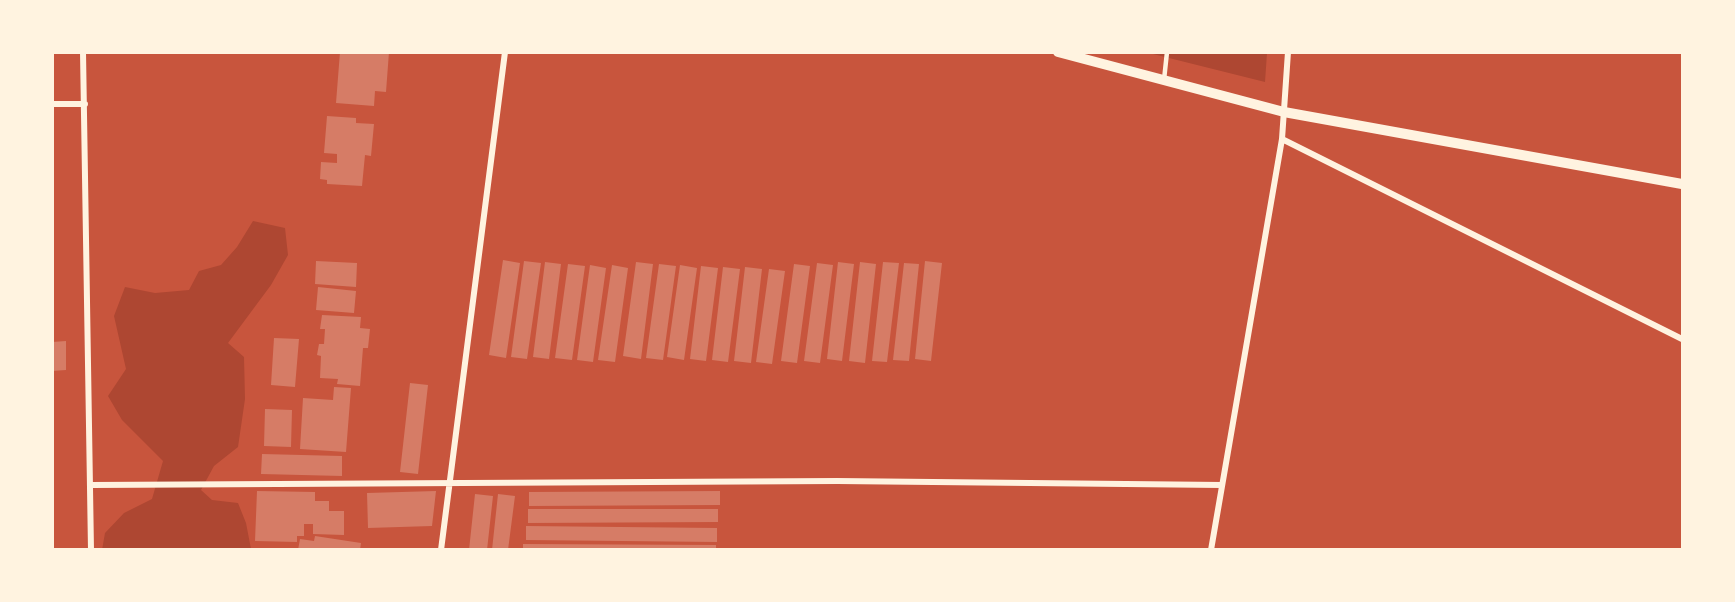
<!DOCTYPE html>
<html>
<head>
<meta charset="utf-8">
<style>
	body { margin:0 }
	#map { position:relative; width:1735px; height:602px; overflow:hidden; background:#c8553d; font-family:"Playfair Display",serif }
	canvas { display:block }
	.frame { position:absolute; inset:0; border:54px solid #fff3e0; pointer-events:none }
</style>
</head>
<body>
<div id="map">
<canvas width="1735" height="602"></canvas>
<div class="frame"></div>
</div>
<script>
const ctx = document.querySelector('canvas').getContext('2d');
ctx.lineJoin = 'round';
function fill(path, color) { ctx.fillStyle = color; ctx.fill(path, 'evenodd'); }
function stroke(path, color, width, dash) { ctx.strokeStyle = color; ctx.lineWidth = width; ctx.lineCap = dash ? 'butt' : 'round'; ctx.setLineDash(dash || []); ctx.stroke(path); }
fill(new Path2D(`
	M1149,53H1267L1265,82Z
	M253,221L285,228L288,255L271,285L228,343L244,357L245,399L238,447L214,466L201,490L212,500L238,503L246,523L251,549L102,550L105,533L124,513L152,499L163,461L122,420L108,396L126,369L114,316L125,287L155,293L189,290L199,271L221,265L237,247Z`), '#ae4732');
fill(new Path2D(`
	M340,52H389L386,92L375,91L374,106L336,103Z
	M327,116L356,118V123L374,124L371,156L365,155L362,186L327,184V180L320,179L321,162L337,163V154L324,153Z
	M503,260L520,263L506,358L489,355Z
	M316,261L357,263L356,287L315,284Z
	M524,261L541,263L527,359L511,357Z
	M925,261L942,263L931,361L915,359Z
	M545,262L561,264L549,359L533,357Z
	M636,262L653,264L641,359L623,356Z
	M838,262L854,264L842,361L827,359Z
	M860,262L876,264L865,363L849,361Z
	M883,262L899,263L887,362L872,361Z
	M817,263L833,265L820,363L804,361Z
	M904,263L919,264L909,361L893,360Z
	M568,264L585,266L572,360L555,358Z
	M659,264L676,266L663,360L646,358Z
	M794,264L810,266L797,363L781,361Z
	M590,265L606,268L593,362L577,360Z
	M612,265L628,268L615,362L598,360Z
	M680,265L697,268L684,360L667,357Z
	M701,266L718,268L706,361L690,359Z
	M723,267L740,269L728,362L712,360Z
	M745,267L762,269L751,363L734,361Z
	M769,269L785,271L772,364L756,362Z
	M318,287L356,291L354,313L316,310Z
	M322,315L361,317L360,328L370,329L368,348H363L360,386L337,384L338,379L320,378L321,356L317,355L319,344H324L325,329H320Z
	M274,338L299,339L295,387L271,385Z
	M66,341V370L52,371V342Z
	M410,383L428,385L418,474L400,472Z
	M334,387L351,388L346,452L300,449L303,398L333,400Z
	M265,409L292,410L291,447L264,446Z
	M262,454L342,456V476L261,474Z
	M257,491L315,492V501H329V511H344V535L313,534V524H304V536H297V542L255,541Z
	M436,491L432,526L368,528L367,493Z
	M720,491V505L529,506V492Z
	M475,494L493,496L487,550H469Z
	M498,494L515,496L508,550H492Z
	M528,509H718V522L528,523Z
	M526,526L717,528V542L526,540Z
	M315,536L361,543L360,550H298L300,539L314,541Z
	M523,544L716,545V550H523Z`), '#d67c66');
stroke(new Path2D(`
	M1164,80L1167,52`), '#fff3e0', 4.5);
stroke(new Path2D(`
	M83,52L91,550
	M52,104H85
	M1282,139L1682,339
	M91,485L837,481L1222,485
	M441,550L505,52
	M1211,550L1282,139L1288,52`), '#fff3e0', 6);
stroke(new Path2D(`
	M1058,52L1284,112L1682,184`), '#fff3e0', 10);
</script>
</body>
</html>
